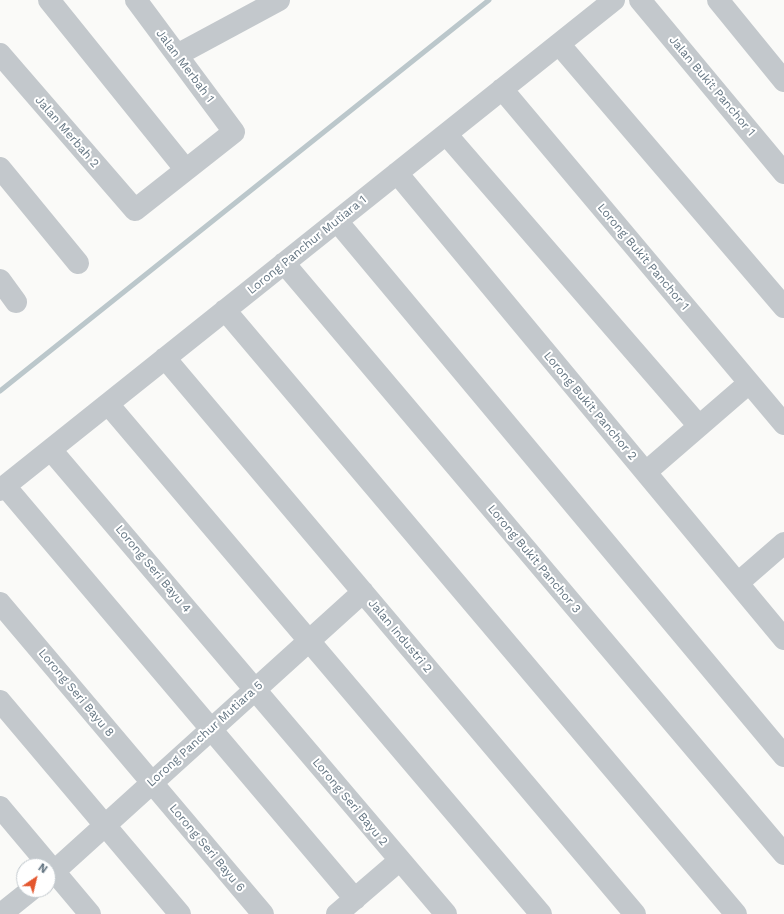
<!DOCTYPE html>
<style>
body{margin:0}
#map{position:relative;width:784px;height:914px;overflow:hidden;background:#fafaf8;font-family:"Work Sans",sans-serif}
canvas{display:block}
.north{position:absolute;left:16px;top:858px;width:40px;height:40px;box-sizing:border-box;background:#fff;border:1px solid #c1c8cd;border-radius:50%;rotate:35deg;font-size:11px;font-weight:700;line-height:16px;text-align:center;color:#657683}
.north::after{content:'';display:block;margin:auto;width:14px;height:18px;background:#e4572e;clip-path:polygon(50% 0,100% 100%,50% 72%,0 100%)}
</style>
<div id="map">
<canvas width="784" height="914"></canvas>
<div class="north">N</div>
</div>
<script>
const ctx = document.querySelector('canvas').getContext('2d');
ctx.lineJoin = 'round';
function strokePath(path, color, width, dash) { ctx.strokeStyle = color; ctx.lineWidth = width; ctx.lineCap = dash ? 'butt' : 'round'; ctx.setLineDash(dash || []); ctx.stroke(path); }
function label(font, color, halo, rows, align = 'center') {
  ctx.font = font + ' "Work Sans",sans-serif'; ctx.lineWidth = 4; ctx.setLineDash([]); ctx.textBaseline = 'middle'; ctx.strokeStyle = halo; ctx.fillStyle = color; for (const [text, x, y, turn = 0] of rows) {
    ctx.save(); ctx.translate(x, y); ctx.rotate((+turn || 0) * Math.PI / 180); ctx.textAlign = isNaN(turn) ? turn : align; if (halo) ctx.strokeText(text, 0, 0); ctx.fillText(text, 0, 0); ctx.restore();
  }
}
strokePath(new Path2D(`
 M0 391 489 0`), '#bbc7cb', 5);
strokePath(new Path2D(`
 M49 0 186 170
 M640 0 784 173
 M718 0 784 81
 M559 44 784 307
 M0 54 135 210 234 132 136 0
 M177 55 279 0
 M502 89 784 424
 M446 134 699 426
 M0 168 78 263
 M397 173 784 639
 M337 221 784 756
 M284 263 784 854
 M0 280 16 302
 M225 310 736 914
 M165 358 635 914
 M108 404 541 914
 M51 450 446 914
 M646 472 749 383
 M5 486 355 899
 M0 490 614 0
 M738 583 784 543
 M0 603 263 914
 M0 701 180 914
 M0 807 90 914
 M48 877 363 592
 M1 914 31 890
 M337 914 400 860`), '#c3c8cc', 22);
label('12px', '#657683', '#fff', [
 ["Jalan Merbah 1",185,66,53],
 ["Jalan Bukit Panchor 1",712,86,50],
 ["Jalan Merbah 2",67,132,49],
 ["Lorong Panchur Mutiara 1",307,245,-39],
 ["Lorong Bukit Panchor 1",643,257,50],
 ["Lorong Bukit Panchor 2",590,406,50],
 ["Lorong Bukit Panchor 3",534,559,50],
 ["Lorong Seri Bayu 4",153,569,50],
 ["Jalan Industri 2",400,636,50],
 ["Lorong Seri Bayu 8",76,693,50],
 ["Lorong Panchur Mutiara 5",205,734,-42],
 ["Lorong Seri Bayu 2",350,802,50],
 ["Lorong Seri Bayu 6",207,848,50]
]);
</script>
